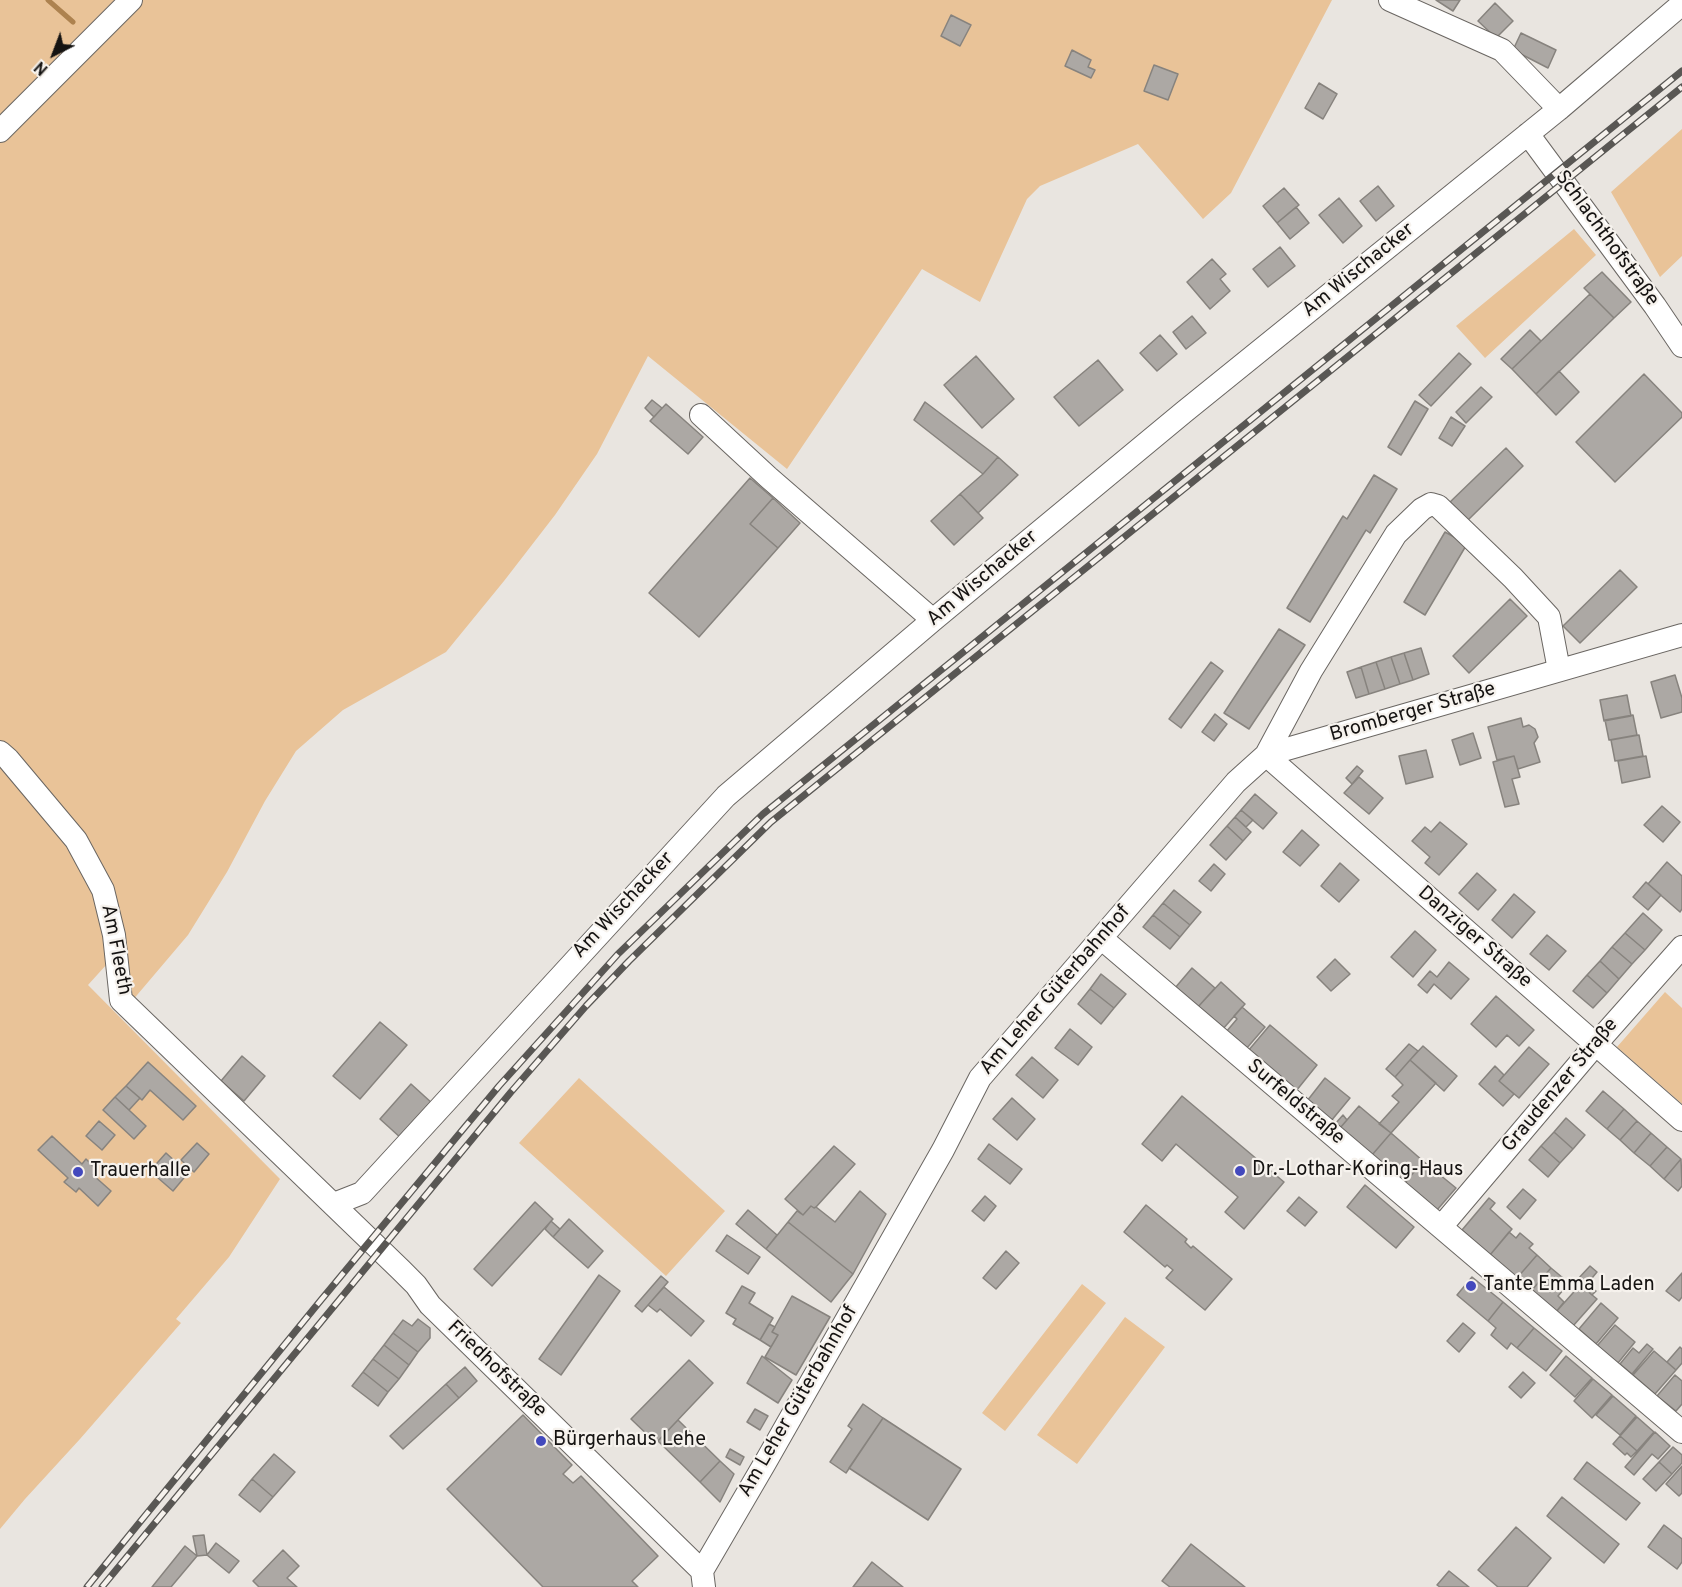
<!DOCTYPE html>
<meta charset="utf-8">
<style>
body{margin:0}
#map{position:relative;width:1682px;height:1587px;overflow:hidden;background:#e9e5e0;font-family:Overpass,sans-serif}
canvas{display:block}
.north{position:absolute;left:24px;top:24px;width:60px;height:60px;-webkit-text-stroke:4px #f6f2ed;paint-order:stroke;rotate:222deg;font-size:16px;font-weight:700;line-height:24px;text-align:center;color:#151312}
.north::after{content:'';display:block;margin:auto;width:21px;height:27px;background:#151312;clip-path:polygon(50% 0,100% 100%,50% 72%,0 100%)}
</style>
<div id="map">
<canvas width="1682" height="1587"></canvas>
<div class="north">N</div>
</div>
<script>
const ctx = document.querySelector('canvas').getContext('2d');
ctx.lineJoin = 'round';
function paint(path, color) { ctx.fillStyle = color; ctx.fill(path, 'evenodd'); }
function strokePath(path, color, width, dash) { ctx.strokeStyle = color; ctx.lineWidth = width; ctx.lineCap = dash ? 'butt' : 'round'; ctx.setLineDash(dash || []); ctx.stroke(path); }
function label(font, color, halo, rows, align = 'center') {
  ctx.font = font + ' Overpass,sans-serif'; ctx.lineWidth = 4.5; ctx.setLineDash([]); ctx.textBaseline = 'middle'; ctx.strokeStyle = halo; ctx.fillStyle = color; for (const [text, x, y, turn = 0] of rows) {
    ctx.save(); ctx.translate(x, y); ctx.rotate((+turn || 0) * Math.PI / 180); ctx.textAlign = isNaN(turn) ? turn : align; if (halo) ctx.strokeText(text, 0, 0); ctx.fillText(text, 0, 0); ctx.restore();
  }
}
paint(new Path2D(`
 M0 0H1332L1231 193 1203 219 1138 144 1040 186 1027 199 980 302 922 269 787 469 648 356 597 454 555 515 504 581 446 652 343 710 296 751 265 801 227 872 188 935 132 1001 109 887 0 742Z
 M1682 129V256L1660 277 1611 192Z
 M1574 229 1596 255 1485 358 1456 326Z
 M0 760C31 797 74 838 92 882 102 909 105 937 107 964L88 985 280 1179 229 1257 176 1319 181 1323 80 1439 25 1499 0 1529Z
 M1665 992 1682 1008V1104L1617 1047Z
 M579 1078 725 1211 666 1276 519 1143Z
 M1082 1284 1106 1303 1005 1431 982 1413Z
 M1125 1317 1165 1347 1077 1464 1037 1435Z`), '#e9c398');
strokePath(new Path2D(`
 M48 0 73 22`), '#ad824f', 5);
const building = new Path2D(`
 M1436 0H1460L1453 11Z
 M1495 3 1513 21 1496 38 1478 21Z
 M951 15 971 25 960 46 941 36Z
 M1521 33 1556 50 1548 68 1513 50Z
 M1072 50 1091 60 1088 67 1095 70 1091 78 1065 66Z
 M1154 65 1178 74 1168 100 1144 91Z
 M1319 83 1337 94 1323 119 1305 108Z
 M1378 186 1394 206 1376 221 1360 201Z
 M1284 188 1299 205 1277 223 1263 206Z
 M1339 198 1362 226 1343 243 1319 215Z
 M1296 207 1309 223 1290 239 1277 223Z
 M1280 247 1295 266 1268 287 1253 269Z
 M1212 259 1226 274 1220 279 1230 291 1210 309 1187 282Z
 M1602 272 1631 302 1614 318 1584 288Z
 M1590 294 1614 318 1536 394 1512 369Z
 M1192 316 1206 333 1186 349 1173 332Z
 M1530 330 1541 341 1512 369 1501 359Z
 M1160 335 1177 354 1157 371 1140 353Z
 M1459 353 1471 364 1431 406 1419 395Z
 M976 356 1014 399 982 428 944 385Z
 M1098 360 1123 390 1079 426 1054 397Z
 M1559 371 1579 392 1556 415 1536 394Z
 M1644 374 1682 413V417L1615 482 1576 442Z
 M1481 387 1492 397 1466 423 1456 412Z
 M652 400 662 408 654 417 645 408Z
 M1415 401 1428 409 1401 455 1388 447Z
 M925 402 998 457 983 474 914 420Z
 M666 404 703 437 688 454 650 421Z
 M1451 417 1465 426 1452 446 1439 438Z
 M1506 448 1523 466 1467 521 1449 503Z
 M998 457 1018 475 978 513 960 494 983 474Z
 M1374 475 1397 489 1370 533 1366 530 1310 622 1287 608 1343 516 1347 519Z
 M750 478 773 498 750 524 778 548 699 637 649 593Z
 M960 494 983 518 954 545 931 521Z
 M773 498 800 523 778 548 750 524Z
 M1445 532 1467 544 1425 615 1404 602Z
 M1620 570 1637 587 1580 643 1563 626Z
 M1510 599 1527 616 1469 673 1453 656Z
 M1279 629 1305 645 1249 729 1224 713Z
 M1421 648 1429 674 1413 680 1404 653Z
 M1404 653 1413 680 1400 684 1391 657Z
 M1391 657 1400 684 1385 689 1376 662Z
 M1211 662 1223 671 1181 728 1169 719Z
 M1376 662 1385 689 1369 694 1361 667Z
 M1361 667 1369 694 1356 698 1347 672Z
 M1675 675 1682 698V712L1661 718 1651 682Z
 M1627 695 1631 716 1604 721 1600 700Z
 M1215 714 1227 724 1214 741 1202 732Z
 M1633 715 1637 735 1609 740 1605 720Z
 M1521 718 1523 727 1529 725 1535 729 1538 737 1534 743 1540 762 1518 769 1514 756 1497 760 1488 727Z
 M1473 733 1481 758 1460 765 1452 740Z
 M1639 735 1643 756 1615 761 1611 740Z
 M1426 750 1433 777 1406 784 1399 756Z
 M1514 756 1520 777 1512 779 1519 804 1505 807 1493 762Z
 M1646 756 1650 777 1622 783 1618 761Z
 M1357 766 1363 771 1352 784 1346 778Z
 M1359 777 1383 798 1369 814 1344 793Z
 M1255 794 1277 813 1263 829 1241 810Z
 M1662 806 1680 822 1663 842 1644 825Z
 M1241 810 1253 820 1246 827 1235 817Z
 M1235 817 1251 832 1243 841 1227 826Z
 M1440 822 1467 844 1439 875 1425 863 1430 857 1412 841 1425 827 1431 832Z
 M1227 826 1243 841 1226 860 1210 845Z
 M1302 830 1319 845 1300 866 1283 852Z
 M1667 862 1682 876V909L1680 912 1648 884Z
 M1340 863 1359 880 1339 902 1321 886Z
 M1214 864 1225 874 1211 891 1199 881Z
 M1477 873 1496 890 1478 910 1459 893Z
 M1646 882 1661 895 1648 910 1633 897Z
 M1174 890 1201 912 1190 925 1163 903Z
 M1514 894 1535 912 1512 938 1492 920Z
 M1163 903 1190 925 1180 937 1153 915Z
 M1643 913 1662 930 1645 950 1625 933Z
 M1153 915 1180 937 1170 949 1143 927Z
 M1415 931 1436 950 1413 977 1391 957Z
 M1625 933 1645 950 1632 964 1612 947Z
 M1547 935 1566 951 1549 970 1530 954Z
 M1612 947 1632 964 1619 979 1600 961Z
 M1335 959 1350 974 1331 991 1317 977Z
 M1600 961 1619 979 1607 993 1587 975Z
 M1449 962 1469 979 1451 999 1434 984 1427 993 1418 985 1430 971 1437 977Z
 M1192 968 1215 988 1197 1008 1175 988Z
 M1101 974 1126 994 1114 1008 1090 989Z
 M1587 975 1607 993 1593 1008 1573 991Z
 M1221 982 1245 1004 1222 1030 1197 1008Z
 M1090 989 1114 1008 1101 1024 1078 1004Z
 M1496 996 1534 1030 1519 1046 1507 1035 1496 1047 1471 1024Z
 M1242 1007 1265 1027 1246 1049 1226 1032 1237 1019 1234 1016Z
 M380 1022 407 1045 360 1099 333 1076Z
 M1270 1025 1317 1065 1296 1091 1248 1051Z
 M1070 1029 1092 1047 1078 1065 1055 1048Z
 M1409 1044 1418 1051 1395 1077 1386 1069Z
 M1423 1046 1457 1076 1444 1091 1410 1060Z
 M1529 1047 1549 1064 1519 1098 1499 1081Z
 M242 1056 265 1076 244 1101 221 1081Z
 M1032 1057 1058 1080 1043 1098 1016 1075Z
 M1410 1060 1436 1083 1391 1133 1379 1124 1399 1102 1392 1096 1403 1085 1395 1077Z
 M148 1062 196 1106 183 1120 150 1090 142 1100 126 1086Z
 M1495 1066 1504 1075 1499 1081 1514 1094 1503 1106 1479 1084Z
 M1325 1078 1350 1098 1331 1121 1307 1101Z
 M411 1084 433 1104 402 1139 380 1119Z
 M126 1086 140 1098 129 1110 115 1097Z
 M1603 1091 1624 1109 1607 1129 1586 1111Z
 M1182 1096 1284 1182 1244 1229 1225 1212 1238 1197 1176 1144 1162 1161 1142 1144Z
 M115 1097 146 1126 134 1139 103 1110Z
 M1012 1098 1035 1119 1017 1140 993 1119Z
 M1359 1106 1391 1133 1372 1155 1340 1128Z
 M1624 1109 1637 1121 1620 1140 1607 1129Z
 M1343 1115 1347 1120 1340 1128 1335 1124Z
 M1566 1118 1585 1135 1573 1149 1554 1132Z
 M99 1121 115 1135 102 1150 86 1136Z
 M1637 1121 1651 1133 1634 1153 1620 1140Z
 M1554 1132 1573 1149 1560 1163 1541 1146Z
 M1391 1133 1423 1161 1405 1183 1372 1155Z
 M1651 1133 1667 1147 1650 1166 1634 1153Z
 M52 1136 82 1164 86 1159 97 1170 93 1175 111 1191 98 1206 79 1188 76 1192 64 1182 68 1178 38 1150Z
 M197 1143 209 1154 194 1172 181 1160Z
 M989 1144 1022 1169 1010 1184 978 1159Z
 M834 1146 855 1164 816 1207 814 1208 811 1206 803 1215 785 1199Z
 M1541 1146 1560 1163 1548 1177 1529 1160Z
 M1667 1147 1681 1159 1664 1179 1650 1166Z
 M166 1153 188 1173 173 1191 150 1171Z
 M1681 1159 1682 1186 1678 1191 1664 1179Z
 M1423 1161 1456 1188 1437 1210 1405 1183Z
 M1365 1185 1414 1227 1396 1248 1347 1207Z
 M1523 1189 1536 1200 1520 1219 1507 1207Z
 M860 1191 886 1214 853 1274 788 1222 797 1211 803 1215 811 1206 814 1208 816 1207 835 1222Z
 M985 1196 996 1206 984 1221 972 1211Z
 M1299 1197 1317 1212 1305 1226 1287 1211Z
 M1489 1198 1495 1203 1490 1209 1512 1229 1490 1255 1462 1230Z
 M535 1202 553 1219 492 1286 474 1269Z
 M1146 1205 1187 1239 1185 1242 1191 1248 1193 1246 1232 1279 1205 1310 1166 1278 1173 1270 1167 1265 1165 1267 1124 1232Z
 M748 1210 777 1235 766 1249 736 1224Z
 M569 1219 603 1251 588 1268 553 1237Z
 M551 1221 560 1229 553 1237 545 1229Z
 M788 1222 853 1274 831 1302 766 1249Z
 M1509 1232 1516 1238 1520 1233 1533 1244 1529 1248 1537 1255 1517 1278 1490 1255Z
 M727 1235 760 1257 748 1274 716 1251Z
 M1006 1251 1019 1263 996 1289 983 1278Z
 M1537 1255 1551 1268 1532 1290 1517 1278Z
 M1590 1266 1597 1272 1587 1284 1596 1291 1592 1295 1576 1281Z
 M1551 1268 1569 1283 1558 1296 1564 1302 1556 1312 1532 1290Z
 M1682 1273V1297L1679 1301 1666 1291Z
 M599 1275 620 1291 561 1375 539 1359Z
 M661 1276 668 1282 642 1312 635 1306Z
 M1472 1277 1503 1302 1488 1321 1457 1295Z
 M1580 1285 1597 1299 1573 1326 1556 1312Z
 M742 1286 755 1293 749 1303 773 1318 760 1340 733 1324 736 1319 726 1313Z
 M664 1287 704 1321 691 1336 660 1309 657 1312 648 1305Z
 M792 1296 830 1317 796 1375 765 1357 778 1335 772 1332Z
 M1503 1302 1534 1328 1517 1348 1511 1343 1507 1349 1491 1335 1496 1328 1488 1321Z
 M1601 1303 1618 1318 1596 1344 1579 1329Z
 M418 1319 430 1328V1338L418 1352 393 1333 403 1320 412 1326Z
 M1463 1323 1475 1333 1459 1352 1447 1341Z
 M769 1324 775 1327 772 1332 778 1335 771 1347 760 1340Z
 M1615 1325 1635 1342 1618 1363 1597 1346Z
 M1534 1328 1562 1351 1546 1371 1517 1348Z
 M393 1333 418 1352 409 1365 384 1345Z
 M1647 1344 1653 1349 1632 1374 1620 1364 1633 1348 1639 1353Z
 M384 1345 409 1365 399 1379 373 1359Z
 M1680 1347 1682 1349V1363L1676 1370 1667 1362Z
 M1654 1351 1676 1370 1655 1394 1633 1375Z
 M762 1356 792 1380 778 1403 747 1383Z
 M1566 1356 1592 1378 1575 1397 1550 1375Z
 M373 1359 399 1379 388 1392 363 1372Z
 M689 1360 713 1383 656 1443 631 1419Z
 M465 1367 477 1381 459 1398 446 1384Z
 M363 1372 388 1392 378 1406 352 1386Z
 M1523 1372 1535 1383 1521 1398 1509 1387Z
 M1675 1375 1682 1381V1404L1676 1411 1657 1396Z
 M1593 1379 1612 1395 1592 1418 1574 1401Z
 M446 1384 459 1398 403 1449 390 1436Z
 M1613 1396 1636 1416 1620 1435 1596 1415Z
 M863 1404 883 1418 846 1473 830 1462 852 1429 848 1426Z
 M755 1409 768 1416 760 1430 747 1422Z
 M523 1415 572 1465 563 1474 573 1483 581 1476 658 1556 632 1581 638 1587H543L447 1489Z
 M1637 1417 1654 1432 1637 1451 1620 1436Z
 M883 1418 961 1469 928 1520 849 1468Z
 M678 1420 720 1461 700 1482 658 1441Z
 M1655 1432 1670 1446 1658 1459 1652 1454 1634 1475 1625 1467Z
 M1620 1436 1637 1451 1631 1457 1627 1453 1625 1455 1613 1444Z
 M1673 1447 1682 1455V1463L1672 1474 1659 1462Z
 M730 1449 744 1457 740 1465 726 1457Z
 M274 1454 295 1472 273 1497 252 1479Z
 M720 1461 734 1474 720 1502 700 1482Z
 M1587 1462 1640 1503 1626 1520 1574 1479Z
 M1659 1462 1672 1474 1656 1491 1643 1479Z
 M1682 1466V1493L1679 1496 1666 1484Z
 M252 1479 273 1497 260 1512 239 1495Z
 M1562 1497 1619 1544 1604 1563 1547 1516Z
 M1664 1525 1682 1539V1562L1677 1569 1648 1547Z
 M1516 1527 1551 1558 1527 1587H1498L1478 1570Z
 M204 1535 207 1555 197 1556 193 1536Z
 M216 1543 239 1561 229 1573 207 1555Z
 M1191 1544 1245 1587H1170L1162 1581Z
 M185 1546 197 1556 171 1587H152Z
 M283 1550 299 1566 287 1578 297 1587H259L253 1581Z
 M872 1562 903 1587H853Z
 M1449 1571 1469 1587H1440L1437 1585Z`);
paint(building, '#aca8a4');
strokePath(building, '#87837e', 1.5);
const minor = new Path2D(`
 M1390 0 1502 50 1559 109
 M0 131 131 0
 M1528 134 1655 306 1682 346
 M701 415 768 477 933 620
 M0 752 8 759 76 840 103 890 114 935 121 1000 401 1270 416 1285 430 1305 702 1571 704 1587
 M1266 755 1682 1120
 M1266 755 1682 635
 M1101 938 1682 1432
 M334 1204 362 1193 726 796 933 620 1184 412 1559 109 1682 4
 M1441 1227 1596 1044 1682 947
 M702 1571 765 1463 943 1150 980 1078 1236 782 1266 755 1311 671 1396 534 1422 509 1431 504 1438 506 1513 578 1549 617 1559 670`);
strokePath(minor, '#6a6662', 24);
strokePath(minor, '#fff', 22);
const rail = new Path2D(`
 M87 1587 321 1300 499 1086 618 954 763 814 1682 71
 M102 1587 511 1092 586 1006 629 961 771 822 1682 87`);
strokePath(rail, '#595754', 7);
strokePath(rail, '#f6f2ed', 4.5, [14]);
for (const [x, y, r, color] of [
 [1240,1171,6,"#4349bd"],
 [78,1172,6,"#4349bd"],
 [1471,1286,6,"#4349bd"],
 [541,1441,6,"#4349bd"]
]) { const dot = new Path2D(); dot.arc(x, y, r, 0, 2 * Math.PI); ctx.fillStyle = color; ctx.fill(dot); strokePath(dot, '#f6f2ed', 2); }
label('20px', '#151312', '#f6f2ed', [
 ["Schlachthofstraße",1606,239,54],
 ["Am Wischacker",1359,271,-39],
 ["Am Wischacker",983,579,-40],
 ["Bromberger Straße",1413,713,-16],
 ["Am Wischacker",624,906,-47],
 ["Danziger Straße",1474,938,41],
 ["Am Fleeth",115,950,79],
 ["Am Leher Güterbahnhof",1056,991,-49],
 ["Graudenzer Straße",1561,1086,-50],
 ["Surfeldstraße",1295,1103,40],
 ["Friedhofstraße",496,1370,44],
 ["Am Leher Güterbahnhof",799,1402,-60]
]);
label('20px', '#151312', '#f6f2ed', [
 ["Dr.-Lothar-Koring-Haus",1252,1171],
 ["Trauerhalle",90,1172],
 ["Tante Emma Laden",1483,1286],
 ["Bürgerhaus Lehe",553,1441]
], 'left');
</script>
